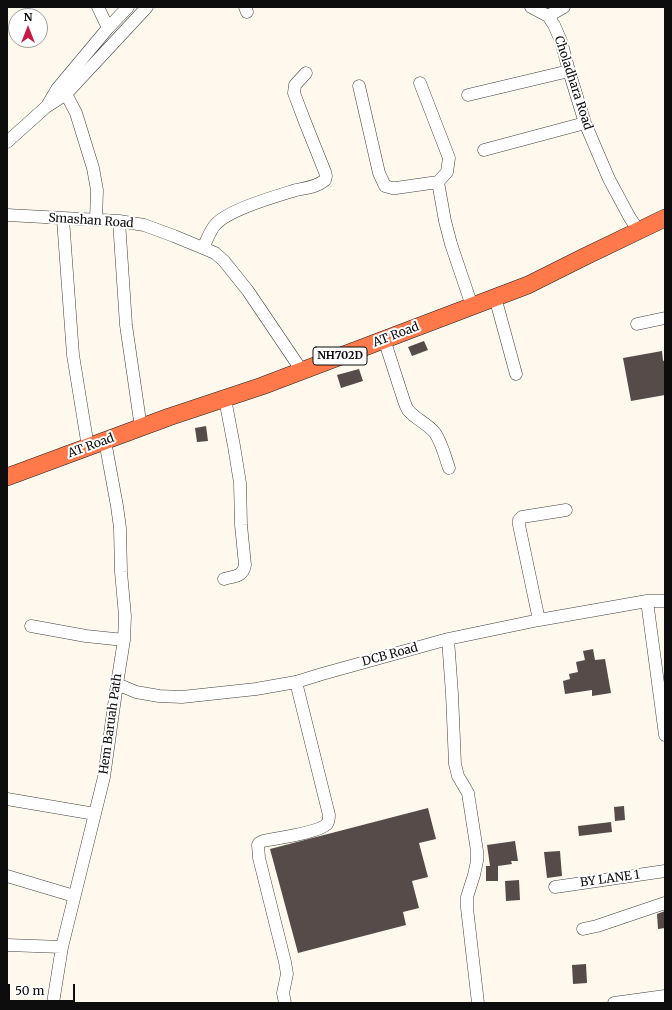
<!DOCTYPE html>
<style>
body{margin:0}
#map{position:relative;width:672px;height:1010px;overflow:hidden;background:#fff8ec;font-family:Merriweather,serif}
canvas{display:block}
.frame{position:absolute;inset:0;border:8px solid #0d0d0d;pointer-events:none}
.north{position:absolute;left:8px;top:8px;width:40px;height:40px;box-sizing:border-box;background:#fff;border:1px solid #9e9e9e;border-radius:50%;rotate:0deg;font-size:11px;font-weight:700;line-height:16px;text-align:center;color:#0d0d0d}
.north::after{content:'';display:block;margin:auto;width:14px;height:18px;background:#c91843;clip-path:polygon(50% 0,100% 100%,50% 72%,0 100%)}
.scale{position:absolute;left:8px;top:984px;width:67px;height:18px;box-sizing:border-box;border:2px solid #0d0d0d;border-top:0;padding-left:5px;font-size:12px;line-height:14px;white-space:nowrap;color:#0d0d0d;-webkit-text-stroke:3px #fff;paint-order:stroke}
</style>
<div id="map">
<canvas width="672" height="1010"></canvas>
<div class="frame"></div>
<div class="north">N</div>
<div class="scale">50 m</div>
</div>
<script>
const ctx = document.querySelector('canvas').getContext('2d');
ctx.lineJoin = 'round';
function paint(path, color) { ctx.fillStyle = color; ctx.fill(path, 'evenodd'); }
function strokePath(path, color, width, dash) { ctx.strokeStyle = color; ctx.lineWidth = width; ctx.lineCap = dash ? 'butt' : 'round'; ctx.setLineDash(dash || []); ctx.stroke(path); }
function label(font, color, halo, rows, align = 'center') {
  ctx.font = font + ' Merriweather,serif'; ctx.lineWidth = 4; ctx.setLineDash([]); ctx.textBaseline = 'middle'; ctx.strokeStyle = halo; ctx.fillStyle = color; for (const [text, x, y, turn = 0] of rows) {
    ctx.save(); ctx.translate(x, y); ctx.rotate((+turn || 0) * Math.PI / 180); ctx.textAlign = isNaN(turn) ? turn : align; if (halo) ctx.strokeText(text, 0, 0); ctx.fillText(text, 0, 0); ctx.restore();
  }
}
paint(new Path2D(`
 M424 341 428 350 412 356 408 347Z
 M662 351 663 361 665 360V395L631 401 623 358Z
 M359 369 363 381 341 388 337 375Z
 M206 426 208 441 197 442 195 428Z
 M593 649 595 660 605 659 611 693 592 696V690L565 694 563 681 570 679 569 674 578 672 576 662 585 660 583 651Z
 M624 806 625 820 615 821 614 807Z
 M428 808 436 839 419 843 428 877 412 881 419 908 403 912 406 925 298 953 270 849Z
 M611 822 612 832 579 836 578 826Z
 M515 841 518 861H511L512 864 498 866V881H486V866H490L487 845Z
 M560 851 562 876 547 878 544 852Z
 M519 880 520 900 506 901 505 881Z
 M665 911V928L658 929 657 914Z
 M586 964 587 983 573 984 572 965Z`), '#564b48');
const minor = new Path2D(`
 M98 7 108 28
 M245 7 247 12
 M531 7 548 16 554 25 561 41 569 71 585 123 609 179 630 218 639 231
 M548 16 564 7
 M420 83 449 158 447 172 438 182 445 221 451 244 472 306
 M359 86 365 112 379 173 385 186 392 188H396L438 182
 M66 94 76 113 93 168 97 190 96 220
 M468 95 569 71
 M47 106 57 89 108 28 128 7
 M7 142 46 107 66 94 147 7
 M484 150 585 123
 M7 215 119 221 144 225 174 236 215 253 224 261 248 291 302 371
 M63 219 73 355 88 447
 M119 221 126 325 141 428
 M203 248C207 240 210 230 216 224 230 209 277 196 296 190 306 188 317 187 325 180L326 176 325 172 305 122 294 93 295 85 306 73
 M495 297 516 374
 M637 324 665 318
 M384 339 404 401C405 404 406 407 408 410 415 419 427 423 435 433 442 443 445 457 449 468
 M224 579C234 576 243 577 245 565L241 525 240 483 234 446 225 399
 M647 601 665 735
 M539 620 519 525V520L522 517 566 510
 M31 626 86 636 124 640
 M448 639 452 694 455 764 458 776 468 793 477 851V861L474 875 467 897V908L478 1003
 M117 684 136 692 159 696 182 697 256 689 296 682 322 674 448 639 539 620 647 601H665
 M7 799 95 814
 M7 876 74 896
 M555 887 665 871
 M583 929 597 926 665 903
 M7 945 62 947
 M53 1003 62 947 104 777 117 684 124 640 125 616 121 572 120 528 117 506 105 441
 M285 1003 283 993 287 974 285 962 259 858 258 845 259 843 263 841C277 838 318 833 327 824 329 821 329 818 329 815L296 682
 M614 1003 665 996`);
const highway = new Path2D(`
 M7 477 169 417 262 386 528 285 584 257 665 218`);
strokePath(minor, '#404040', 13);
strokePath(highway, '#1e1e1e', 18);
strokePath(minor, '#fff', 12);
strokePath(highway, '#ff794a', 17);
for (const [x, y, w] of [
 [340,356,54]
]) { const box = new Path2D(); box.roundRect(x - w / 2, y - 9, w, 18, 3); ctx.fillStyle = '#fff'; ctx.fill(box); strokePath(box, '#0d0d0d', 1); }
label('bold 11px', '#0d0d0d', null, [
 ["NH702D",340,356]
]);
label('12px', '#0d0d0d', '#fff', [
 ["Choladhara Road",573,83,72],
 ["Smashan Road",91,221,4],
 ["AT Road",396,335,-21],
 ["AT Road",91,446,-20],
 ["DCB Road",390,655,-15],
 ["Hem Baruah Path",111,724,-82],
 ["BY LANE 1",610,879,-8]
]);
</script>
